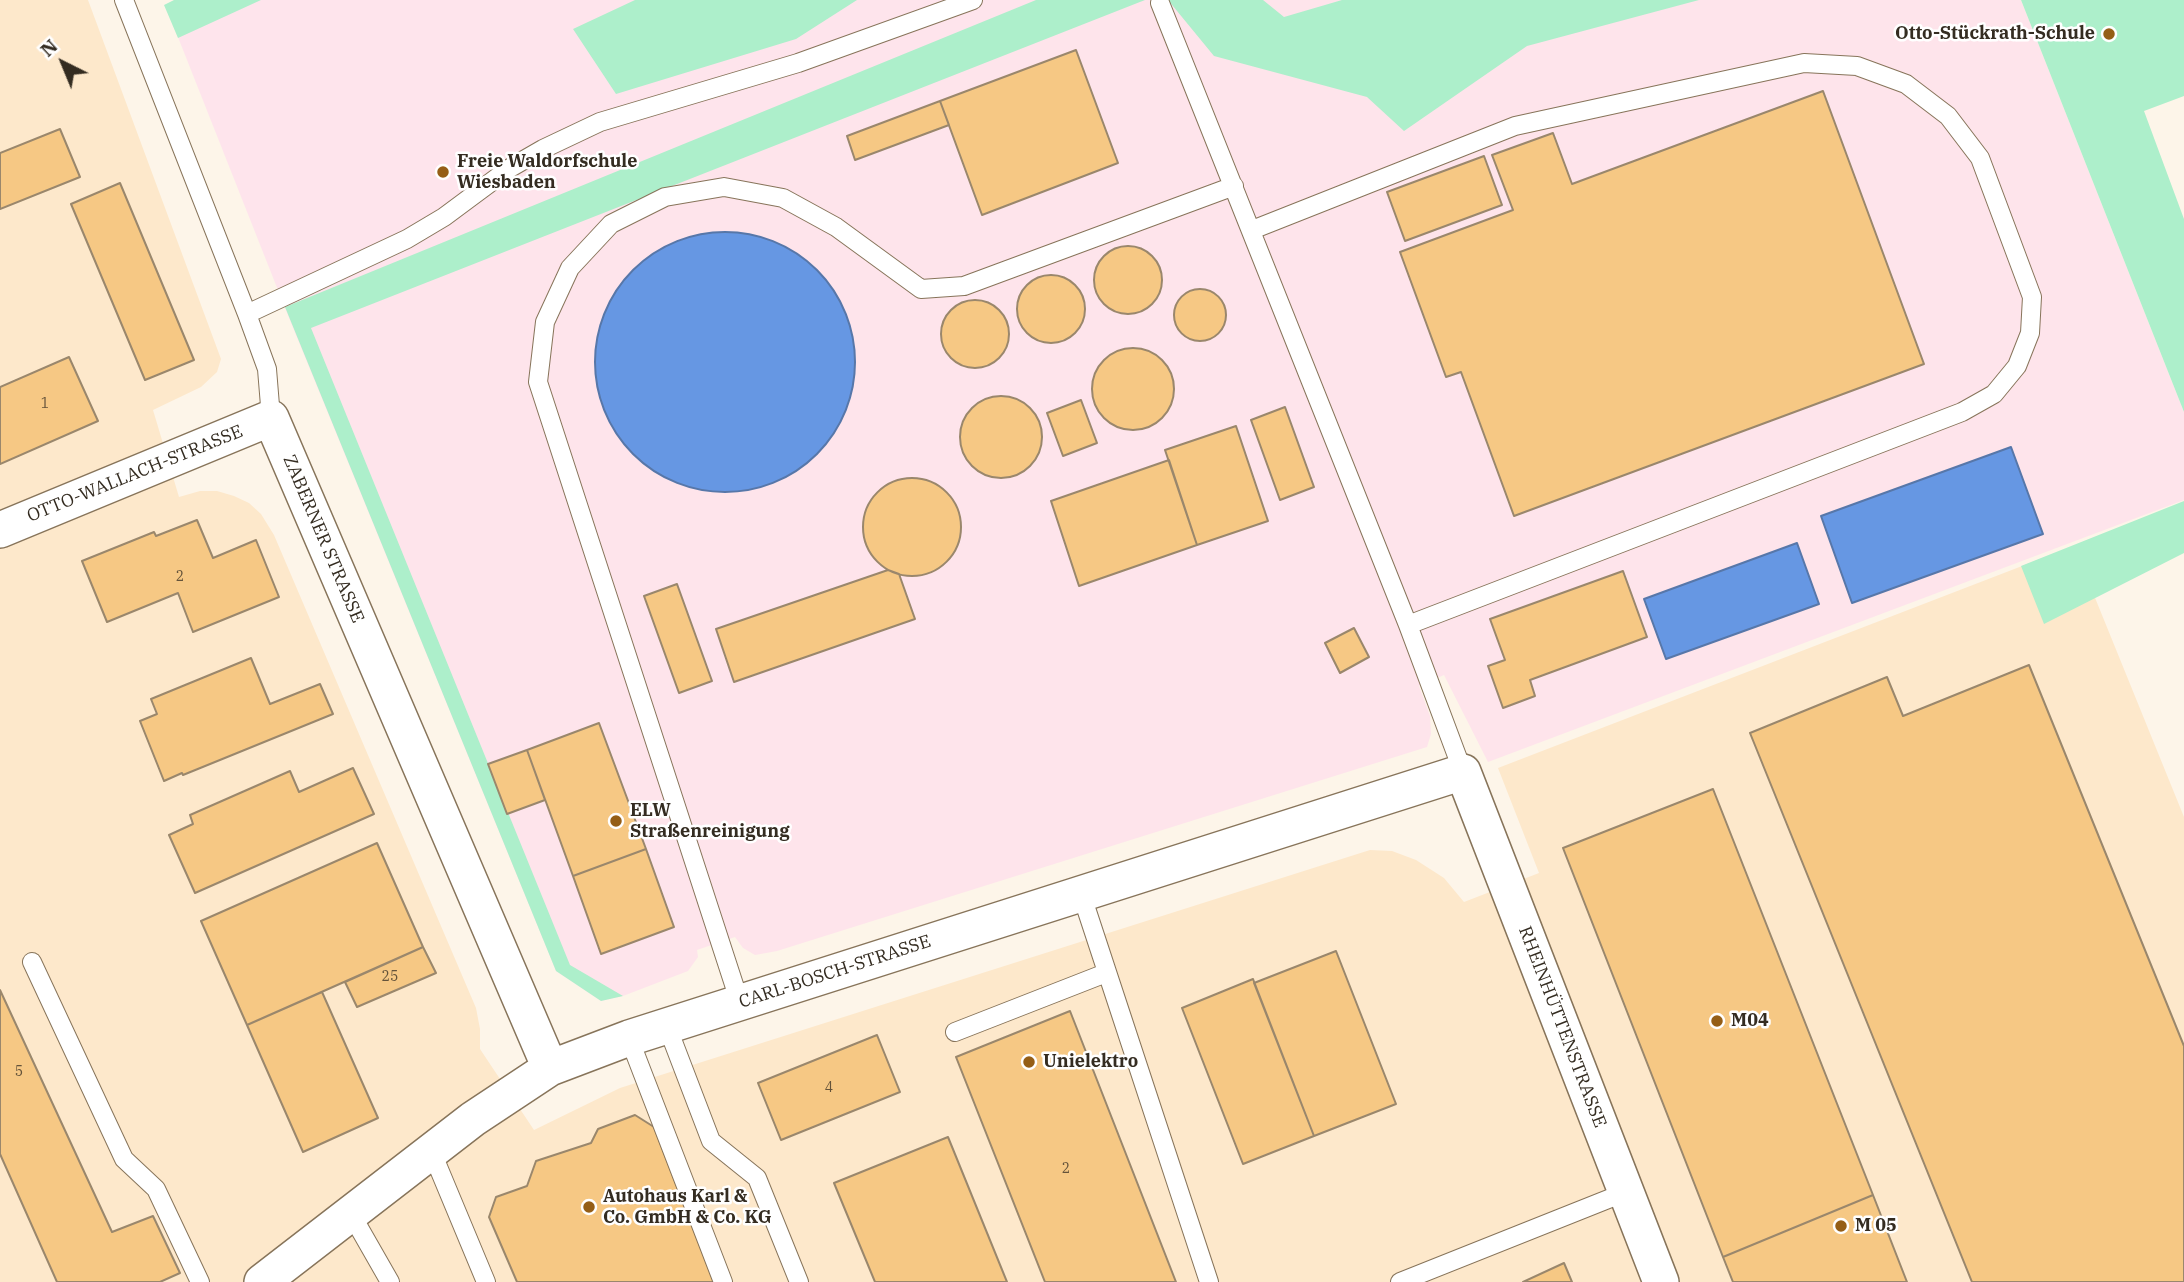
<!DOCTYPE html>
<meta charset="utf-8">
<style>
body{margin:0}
#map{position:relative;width:2184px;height:1282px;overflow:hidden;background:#fdf5e9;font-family:"IBM Plex Serif",serif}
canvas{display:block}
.north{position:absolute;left:28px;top:28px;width:70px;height:70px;-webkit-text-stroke:5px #fff;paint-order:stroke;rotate:317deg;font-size:19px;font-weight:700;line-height:28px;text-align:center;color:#342c21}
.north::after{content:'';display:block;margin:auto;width:24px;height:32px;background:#342c21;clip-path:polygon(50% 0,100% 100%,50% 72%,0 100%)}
</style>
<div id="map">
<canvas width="2184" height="1282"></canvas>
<div class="north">N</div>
</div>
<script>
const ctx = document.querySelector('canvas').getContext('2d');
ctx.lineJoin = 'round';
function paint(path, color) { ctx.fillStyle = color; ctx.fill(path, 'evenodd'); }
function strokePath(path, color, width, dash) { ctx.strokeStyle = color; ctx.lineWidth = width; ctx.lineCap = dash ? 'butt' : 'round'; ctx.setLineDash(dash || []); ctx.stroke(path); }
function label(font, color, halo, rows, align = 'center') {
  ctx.font = font + ' "IBM Plex Serif",serif'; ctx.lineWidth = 5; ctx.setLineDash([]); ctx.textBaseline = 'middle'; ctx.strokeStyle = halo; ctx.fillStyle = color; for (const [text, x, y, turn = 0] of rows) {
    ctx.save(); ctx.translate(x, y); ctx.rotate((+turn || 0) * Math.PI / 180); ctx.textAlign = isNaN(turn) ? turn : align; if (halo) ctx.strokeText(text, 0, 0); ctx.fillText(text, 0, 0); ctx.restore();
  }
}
paint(new Path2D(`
 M0 0H88L221 359 217 372 201 387 153 410 179 497 200 491H217L234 496 249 503 261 514 274 535 476 1008 480 1029V1049L534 1130 620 1088 1370 850 1392 851 1416 860 1444 878 1464 902 1539 873 1498 768 2074 546 2184 817V1282H0Z`), '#fde8cb');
paint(new Path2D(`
 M1089 0H2021L2184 412V500L1488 762 1444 675 1419 686 1430 716 1431 734 1427 747 777 951 755 955 743 948 735 937 697 950 698 957 688 971 623 996 601 1001 556 971 289 318Z`), '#fee4eb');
paint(new Path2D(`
 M223 0H1088L289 318 172 22Z`), '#fee4ec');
paint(new Path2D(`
 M174 0H261L178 38 164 5Z
 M635 0H857L796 39 616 94 573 29Z
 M1036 0H1145L311 328 570 965 623 996 601 1001 556 971 285 307Z
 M1168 0H1263L1284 17 1342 0H1699L1527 46 1404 131 1367 97 1214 56Z
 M2021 0H2184V96L2144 111 2184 219V412Z
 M2184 501V553L2044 624 2021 566Z`), '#adefcb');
const water = new Path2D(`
 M595 362a130 130 0 1 1 260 0a130 130 0 1 1-260 0Z
 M2011 447 2043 534 1852 603 1821 516Z
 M1797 543 1819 604 1666 659 1644 599Z`);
paint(water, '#6697e3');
strokePath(water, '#5777a9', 2);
const building = new Path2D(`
 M1076 50 1118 163 982 215 940 101Z
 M1823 91 1924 364 1514 516 1461 372 1446 377 1400 252 1513 210 1492 155 1553 133 1572 184Z
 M940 101 949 125 855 160 847 136Z
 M60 129 80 177 0 209V153Z
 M1484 156 1502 205 1405 241 1387 192Z
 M120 183 194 360 145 380 71 204Z
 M1094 280a34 34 0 1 1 68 0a34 34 0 1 1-68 0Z
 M1017 309a34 34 0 1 1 68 0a34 34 0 1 1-68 0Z
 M1174 315a26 26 0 1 1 52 0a26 26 0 1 1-52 0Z
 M941 334a34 34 0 1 1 68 0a34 34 0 1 1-68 0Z
 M1092 389a41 41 0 1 1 82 0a41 41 0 1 1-82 0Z
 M69 357 98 421 0 464V387Z
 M960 437a41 41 0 1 1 82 0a41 41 0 1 1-82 0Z
 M1081 400 1097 443 1063 456 1047 413Z
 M1285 407 1314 487 1280 500 1251 420Z
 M1236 426 1268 521 1197 545 1165 450Z
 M1169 460 1197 545 1079 586 1051 501Z
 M863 527a49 49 0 1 1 98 0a49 49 0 1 1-98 0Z
 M197 520 213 558 256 540 279 597 193 632 178 593 107 622 82 561 154 532 156 536Z
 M888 570 899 574 915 619 734 682 716 629Z
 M1623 571 1647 637 1530 680 1535 696 1503 708 1488 666 1505 660 1490 619Z
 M677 584 712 681 679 693 644 596Z
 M1354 628 1369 657 1340 673 1325 643Z
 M251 658 270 704 320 684 333 714 183 775 182 773 164 781 140 721 157 714 151 699Z
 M2029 665 2184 1046V1282H1972L1750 733 1887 677 1903 716Z
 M599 723 646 849 573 876 527 750Z
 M527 750 545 800 507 814 488 764Z
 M353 768 374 814 195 893 169 835 193 824 190 815 290 771 299 792Z
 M1713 789 1873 1195 1723 1257 1563 848Z
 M377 843 423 947 247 1025 201 921Z
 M646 849 674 927 601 954 573 876Z
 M423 947 436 973 357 1007 345 982Z
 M1336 951 1396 1104 1314 1136 1254 983Z
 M1253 979 1314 1136 1243 1164 1182 1008Z
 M0 990 112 1232 153 1216 180 1273 160 1282H57L0 1154Z
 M322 992 378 1118 303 1152 247 1025Z
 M1070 1011 1176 1282H1045L956 1057Z
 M877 1035 900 1092 781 1140 758 1083Z
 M635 1115 654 1127 714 1282H517L489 1217 496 1197 527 1186 536 1161 591 1143 598 1129Z
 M948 1137 1007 1282H875L834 1183Z
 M1873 1195 1907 1282H1733L1723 1257Z
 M1564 1263 1572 1282H1523Z`);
paint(building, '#f6c884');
strokePath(building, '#9a876c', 2);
const lane = new Path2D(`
 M124 0 247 314 267 369 271 418
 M1160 3 1408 625 1463 772
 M1252 230 1515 126 1804 63 1857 66 1906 84 1948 116 1980 158 2032 297 2030 333 2017 366 1994 394 1962 412 1408 625
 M247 314 407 239 444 217 510 168 543 149 600 122 798 63 973 0
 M1081 893 1209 1282
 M32 962 124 1159 156 1189 200 1282
 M740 1003 538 382 545 322 570 268 611 224 665 197 724 187 783 198 836 227 921 289 964 286 1234 186
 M667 1026 711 1141 757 1178 799 1282
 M955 1032 1106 973
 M629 1038 723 1282
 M431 1150 486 1282
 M350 1212 390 1282
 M1400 1282 1626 1192`);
const street = new Path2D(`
 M0 530 271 418 550 1068
 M262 1282 473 1119 550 1068 629 1038 1463 772 1661 1282`);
strokePath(lane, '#87745a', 20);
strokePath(street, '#87745a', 38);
strokePath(lane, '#fff', 18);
strokePath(street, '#fff', 35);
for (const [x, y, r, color] of [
 [2109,34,7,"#955e16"],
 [443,172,7,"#955e16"],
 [616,821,7,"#955e16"],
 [1717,1021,7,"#955e16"],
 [1029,1062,7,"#955e16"],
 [589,1207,7,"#955e16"],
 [1841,1226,7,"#955e16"]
]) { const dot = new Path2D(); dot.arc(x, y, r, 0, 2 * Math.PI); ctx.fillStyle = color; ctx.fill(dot); strokePath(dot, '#fff', 2.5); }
label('14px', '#64533a', null, [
 ["1",45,404],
 ["2",180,577],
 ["25",390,977],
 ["5",19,1072],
 ["4",829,1088],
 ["2",1066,1169]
]);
label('bold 18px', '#342c21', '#fff', [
 ["Otto-Stückrath-Schule",2095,34,"right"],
 ["Freie Waldorfschule",457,162],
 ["Wiesbaden",457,183],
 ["ELW",630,811],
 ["Straßenreinigung",630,832],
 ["M04",1731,1021],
 ["Unielektro",1043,1062],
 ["Autohaus Karl &",603,1197],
 ["Co. GmbH & Co. KG",603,1218],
 ["M 05",1855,1226]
], 'left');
label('18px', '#342c21', '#fff', [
 ["OTTO-WALLACH-STRASSE",135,474,-22],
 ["ZABERNER STRASSE",323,539,67],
 ["CARL-BOSCH-STRASSE",835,972,-18],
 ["RHEINHÜTTENSTRASSE",1562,1027,69]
]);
</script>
